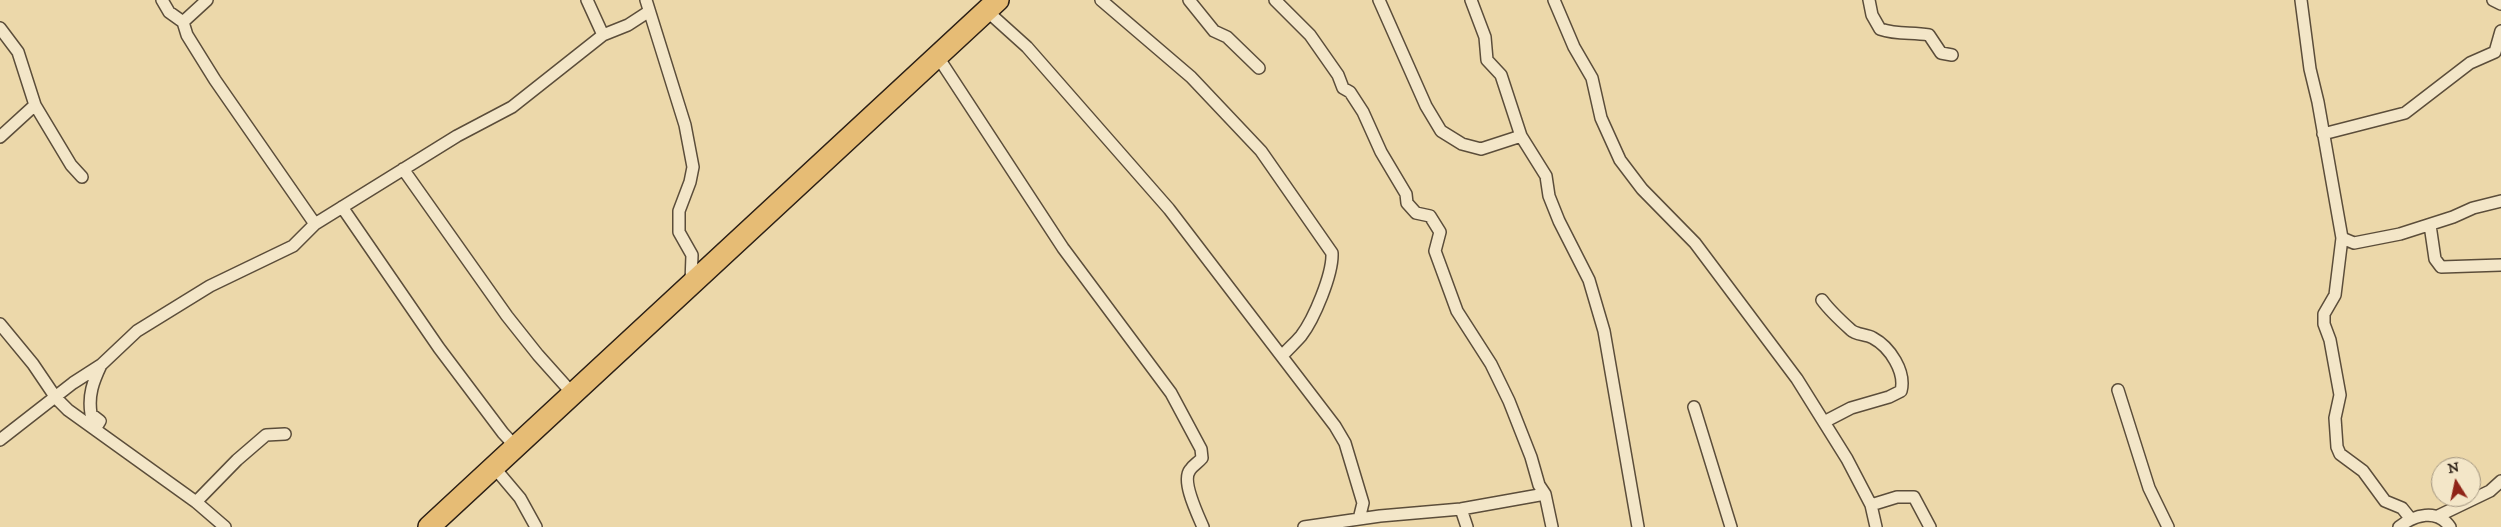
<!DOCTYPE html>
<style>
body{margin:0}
#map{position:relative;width:2501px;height:527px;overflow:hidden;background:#ecd8aa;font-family:"IM FELL DW Pica",serif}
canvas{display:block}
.north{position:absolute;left:2431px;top:457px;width:50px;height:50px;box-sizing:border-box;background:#f3e6c8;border:1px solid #a39680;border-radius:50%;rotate:350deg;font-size:14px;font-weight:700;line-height:20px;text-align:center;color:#2b1f15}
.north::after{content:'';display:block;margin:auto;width:18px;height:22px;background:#8f2418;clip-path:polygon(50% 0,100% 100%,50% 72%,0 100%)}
</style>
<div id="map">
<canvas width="2501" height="527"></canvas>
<div class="north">N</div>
</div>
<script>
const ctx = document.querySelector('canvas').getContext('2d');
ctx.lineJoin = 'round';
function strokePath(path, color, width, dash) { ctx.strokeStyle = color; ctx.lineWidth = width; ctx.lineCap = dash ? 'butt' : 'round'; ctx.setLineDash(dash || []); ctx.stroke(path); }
const street = new Path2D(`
 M162 0 169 12 183 22 187 35 215 80 315 224
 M587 0 603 35
 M646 0 685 125 693 167 690 182 679 211V232L692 255 691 283
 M1101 0 1191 77 1261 151 1332 253C1333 274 1314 319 1301 336 1295 343 1288 349 1282 356
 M1189 0 1214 31 1227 37 1259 68
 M1275 0 1310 35 1338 75 1343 88 1350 92 1363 112 1381 152 1406 194 1407 203 1416 213 1430 216 1440 232 1435 251 1457 311 1491 364 1509 401 1531 457 1539 485 1545 494 1552 527
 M1379 0 1426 106 1441 131 1462 144 1481 149 1521 136
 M1471 0 1485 37 1487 60 1501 75 1521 136 1546 176 1549 196 1559 221 1589 280 1604 331 1638 527
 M1554 0 1574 47 1592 78 1601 118 1620 160 1642 189 1695 243 1797 379 1847 459 1871 505 1897 497H1914L1930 527
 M1869 0 1872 15 1880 29C1898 35 1911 32 1929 35L1941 53 1952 55
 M2301 0 2310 69 2318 102 2342 238 2335 295 2324 314V324L2330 340 2340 395 2335 418 2337 447 2340 454 2363 471 2385 501 2402 508 2410 518
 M2493 0 2501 4
 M987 11 1027 47 1169 209 1335 426 1345 443 1363 503 1359 519
 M183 22 207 0
 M0 28 18 52 35 105 71 165 82 177
 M938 57 1063 248 1171 393 1201 449 1202 458C1198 463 1193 465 1190 470 1181 481 1198 515 1203 527
 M2323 134 2405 113 2470 63 2495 52 2501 31
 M0 137 35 105
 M403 169 507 316 538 355 572 393
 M342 207 439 348 503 433 515 446
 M2430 225 2435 259 2441 267 2501 265
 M2342 238 2354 243 2400 234 2453 217 2473 208 2501 201
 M1822 300C1830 311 1841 321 1851 330 1856 335 1866 334 1873 338 1890 347 1906 372 1901 391L1889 397 1851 408 1824 422
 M0 324 33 364 56 398 68 410 196 502 225 527
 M2118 390 2149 488 2168 527
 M1694 407 1731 527
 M95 429 100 421 91 414C88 395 93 382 101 365
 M0 440 73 383 101 365 137 331 210 286 293 246 315 224 457 136 512 107 603 35 628 25 648 12
 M493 466 520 498 536 527
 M196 502 237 460 266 435 285 434
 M1871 505 1876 527
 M1461 509 1467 527
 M2438 516 2490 491 2501 481
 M1304 527 1380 516 1461 509 1545 494
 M2399 527C2414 515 2437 508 2450 527`);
const highway = new Path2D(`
 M429 527 998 0`);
strokePath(street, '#5b4d3a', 14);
strokePath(highway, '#2b1f15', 24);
strokePath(street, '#f3e6c8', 11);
strokePath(highway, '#e6bc75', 21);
</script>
